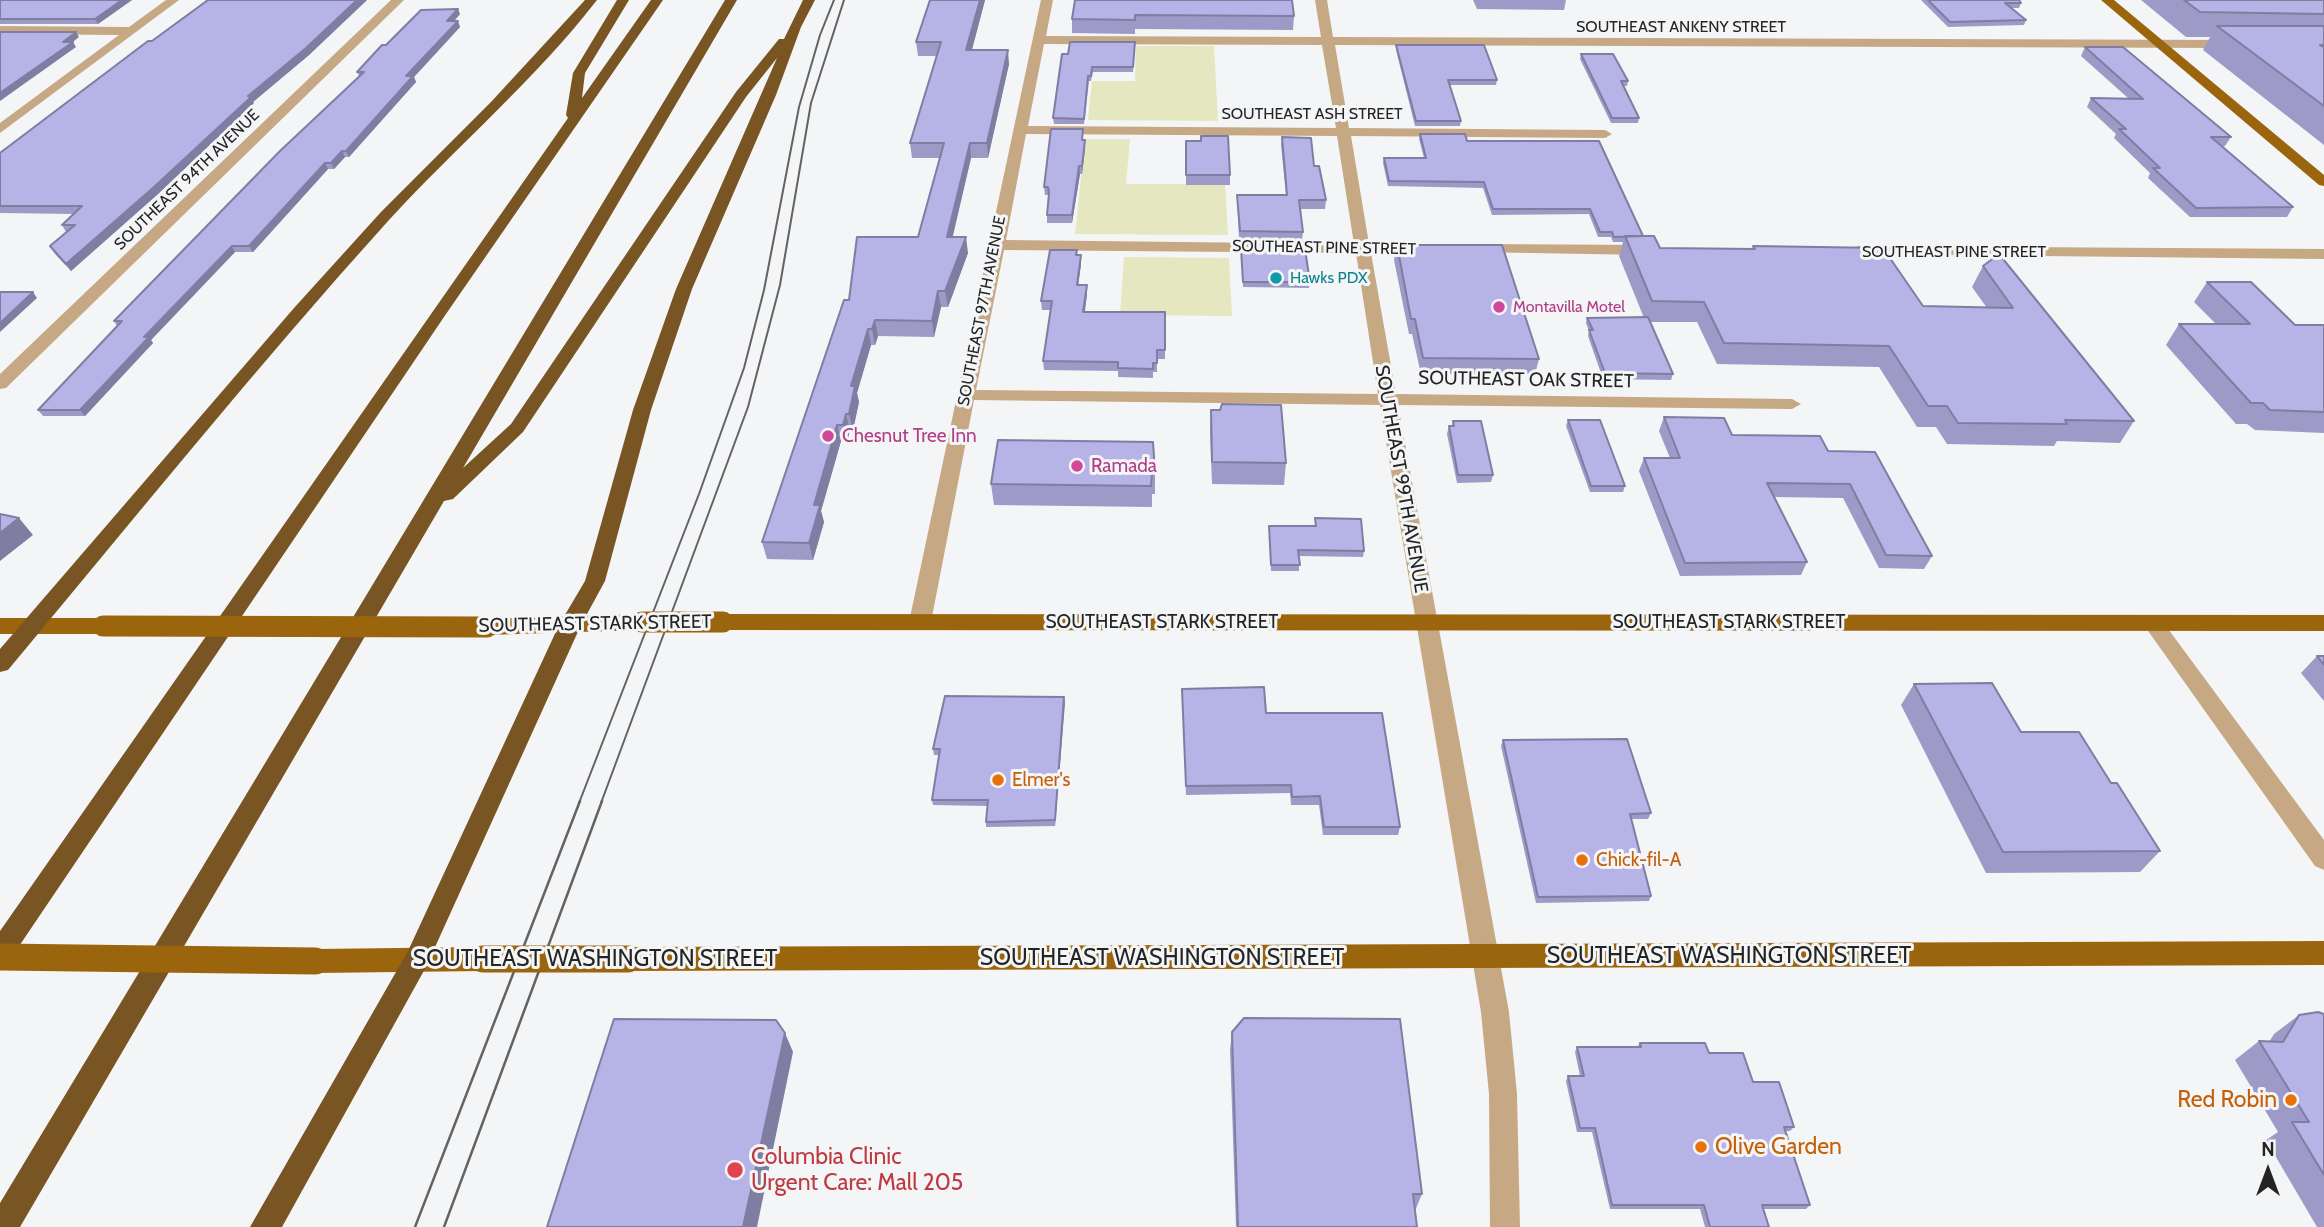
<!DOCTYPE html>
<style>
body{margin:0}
#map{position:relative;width:2324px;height:1227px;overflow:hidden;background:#f4f5f6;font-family:Cabin,sans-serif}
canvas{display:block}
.north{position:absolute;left:2233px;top:1136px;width:70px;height:70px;-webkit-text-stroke:5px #f4f5f6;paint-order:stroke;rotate:0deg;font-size:19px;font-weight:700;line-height:28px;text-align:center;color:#242425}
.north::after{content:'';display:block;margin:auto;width:24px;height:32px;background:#242425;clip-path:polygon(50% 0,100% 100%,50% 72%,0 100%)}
</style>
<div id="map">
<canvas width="2324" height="1227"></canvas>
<div class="north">N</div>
</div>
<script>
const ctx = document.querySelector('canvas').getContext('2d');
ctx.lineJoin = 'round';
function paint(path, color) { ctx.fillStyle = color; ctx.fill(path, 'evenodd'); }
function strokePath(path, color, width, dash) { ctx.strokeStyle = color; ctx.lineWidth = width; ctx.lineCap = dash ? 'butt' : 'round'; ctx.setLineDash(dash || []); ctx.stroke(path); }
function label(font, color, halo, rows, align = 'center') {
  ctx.font = font + ' Cabin,sans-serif'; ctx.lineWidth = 6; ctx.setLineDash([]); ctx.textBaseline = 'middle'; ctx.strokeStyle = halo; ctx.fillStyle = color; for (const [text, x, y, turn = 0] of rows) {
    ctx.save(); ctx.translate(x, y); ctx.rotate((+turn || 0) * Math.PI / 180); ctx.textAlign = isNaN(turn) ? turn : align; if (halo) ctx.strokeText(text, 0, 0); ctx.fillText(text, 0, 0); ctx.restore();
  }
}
paint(new Path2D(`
 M1136 46H1214L1218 121 1088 120 1092 81H1135Z
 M1085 139H1130L1126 184H1225L1228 235 1075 234Z
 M1124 257 1229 258 1232 316 1120 315Z`), '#e5e7c0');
paint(new Path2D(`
 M166 0H179L0 133V123L119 35 0 34V26L129 27Z
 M391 0H404L6 388 0 389V374Z
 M1041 0H1053L1046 36 1321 37 1315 0H1327L1333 37 2233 40 2239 44 2233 48 1335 45 1349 128 1605 130 1612 134 1605 138 1351 136 1369 244H1423L1431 249 1423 254 1371 253 1396 394 1792 399 1801 404 1792 409 1398 405 1509 1012 1517 1094 1520 1227H1490L1489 1094 1481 1012 1380 405 974 400 931 622 927 627 920 630 913 627 909 622ZM1044 44 1322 45 1336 128 1028 126ZM1026 134 1337 136 1354 244 1006 240ZM1004 250 1356 253 1378 394 976 390Z
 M1477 244 1647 245 1655 250 1647 255 1472 252 1469 249Z
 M1858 246 2324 249V259L1853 254 1850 251Z
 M2153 615 2160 618 2324 840V870L2315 866 2146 628 2142 623 2146 618Z`), '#c6a884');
paint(new Path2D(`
 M2101 0H2114L2324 175V186L2319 185Z
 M642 614 649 617 653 622 649 627 642 630 487 635 480 632 476 627 480 622 487 619Z
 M723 614 2324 615V631L723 630 716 627 712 622 716 617Z
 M0 618H103L110 621 114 626 110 631 103 634H0Z
 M2324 941V965L628 971 619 967 615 959 619 951 628 947Z
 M483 947 492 951 496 959 492 967 483 971 315 973 306 969 302 961 306 953 315 949Z`), '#9b650e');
paint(new Path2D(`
 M585 0H597C535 80 457 146 389 220 257 366 134 519 8 670L0 672V649L294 308 381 212 491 102Z
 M617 0H629L585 73 582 98 651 0H663L446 314 9 961 0 965V931L568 118 566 115 573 73Z
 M725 0H737L463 468 511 424 736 92 779 39H784L803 0H815L801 27 776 95 692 289 651 410 605 581 581 625 426 967 282 1227H250L408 951 559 625 585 581 633 410 676 289 777 58 746 97 523 432 453 499 444 501 20 1227H0V1203Z`), '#795524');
strokePath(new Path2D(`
 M579 803 699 494 744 368 764 290 799 107 820 35 834 0
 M601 803 748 407 780 285 811 103 844 0`), '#636364', 2);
strokePath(new Path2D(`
 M415 1227 580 801
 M444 1227 602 801`), '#636364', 2.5);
strokePath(new Path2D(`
 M642 622H723
 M103 626 487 627`), '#9b650e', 21);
strokePath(new Path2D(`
 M0 957 315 961
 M483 959H628`), '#9b650e', 27);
paint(new Path2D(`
 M0 0H132L98 24H0Z
 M208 0H367L309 55 253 102 254 103 158 194 71 271 55 254 50 246 66 232 62 225 74 214 0 213V153Z
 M930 0H985L972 50 1009 64 988 158H971L952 237 968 253 948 307H941L934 337 878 336 875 345H871L857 393 859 402 853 430H850L847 442 841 441 821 511 824 522 813 560 767 559 762 542 849 300 918 237 940 158H912L910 143 936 56H918L916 42Z
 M1075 0 1294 16 1293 30 1135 29V34L1072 33V19Z
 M1473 0H1566L1564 10 1477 9Z
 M1921 0H2019L2021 3 2019 8H2011L2026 20 2024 25 1948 27Z
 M2141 0H2324V145L2203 50 2210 37H2186Z
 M460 14 454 21 460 27 414 77 416 82 349 157H345L334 169H328L253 252H235L151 340 153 343 85 416H43L38 410 117 326 114 321 359 76 357 72 386 45Z
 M1135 42 1133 72H1093L1091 81H1089L1084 124H1054L1053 118 1068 54Z
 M1396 45 1497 80 1496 85H1449L1461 121 1460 126H1415L1396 50Z
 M2085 47 2231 137 2225 146H2221L2293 207 2287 217H2190L2148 178 2150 173 2114 138 2116 134 2087 107 2091 98H2128L2081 56Z
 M1581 54 1628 81 1627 86H1623L1639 118 1638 123H1611L1580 59Z
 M1420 134 1467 141 1643 236 1660 248 1752 249 1753 246 1923 306 1987 308 1972 287 1983 266 2134 421 2120 443 2057 441 2054 446 1947 444 1936 427H1917L1879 367 1717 364 1697 322H1650L1673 374 1671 380 1603 379 1588 336 1589 331 1586 323 1587 318H1644L1619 256 1623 242H1613L1611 237H1598L1589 214 1492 215 1483 188 1388 186 1383 163 1384 158H1424L1419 139Z
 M1282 137 1314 166 1326 200 1325 209H1300L1303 232 1302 240 1239 239 1237 195H1286L1281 145Z
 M1083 140 1085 148 1082 174H1080L1072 223H1047V215L1049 195H1045L1044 187Z
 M1186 141 1230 175V185H1186Z
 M1397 245 1539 359 1535 374H1421L1412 334H1409L1394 260Z
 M1241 249 1310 282 1309 288 1243 287Z
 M1077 255 1081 264 1078 285 1087 294 1085 312H1165V359H1157V372H1153V378L1118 377V371L1044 370 1043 361 1051 310H1042L1041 301Z
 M2207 282 2295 325H2324V433L2255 430 2247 424H2236L2166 345 2179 324H2216L2194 302Z
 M1211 410 1286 463 1284 485 1212 484 1210 431Z
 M1664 417 1732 435 1828 451 1932 556 1924 569 1879 568 1843 498 1774 497 1807 562 1801 575 1680 576 1639 471 1644 458H1670L1659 431Z
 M1568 420 1625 486 1623 492H1590L1566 426Z
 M1453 421 1493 475 1491 482 1457 483 1447 434 1449 426H1452Z
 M1155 472V494H1152V507L994 505 991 484Z
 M1315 518 1364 551 1363 557 1299 556V571H1271L1269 526H1315Z
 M2317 656H2324V701L2301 673Z
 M1914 684 2021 732 2111 783 2160 851 2140 872 1986 873 1901 705Z
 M1182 689 1266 713 1400 827 1398 835H1323L1319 805H1291L1290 793 1186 795Z
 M1064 697 1055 826 986 827V822L988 806 933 805 932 800 939 755H934L933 749Z
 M1503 740 1651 813 1648 819H1631L1651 896 1649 901 1536 903 1501 746Z
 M2324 1014V1227H2317L2266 1140 2278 1132 2235 1060 2259 1041 2269 1042 2274 1034 2299 1015Z
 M1232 1032 1422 1194 1415 1211 1417 1227H1236L1230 1050Z
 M1640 1043 1709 1053 1753 1082 1794 1127 1790 1131H1786L1810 1205 1806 1209H1763L1769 1227H1705L1700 1209H1610L1592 1132H1577L1566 1081 1568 1076H1580L1575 1052 1577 1047H1637Z`), '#9d9ac7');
paint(new Path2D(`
 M122 0H132L98 24 95 19Z
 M357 0H367L309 55 253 102 254 103 158 194 71 271 66 264 248 96Z
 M980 0H985L968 64 966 50Z
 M458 9 460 14 449 27 447 21Z
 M458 21 460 27 414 77 416 82 349 157 346 151 406 76Z
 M76 32 79 37 69 45 73 42 76 47 0 101V93L63 42Z
 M1008 50 1009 64 988 158 987 143Z
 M1085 140V148L1082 174V166Z
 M970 143 971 158 949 253 947 237Z
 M342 151 345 157 334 169 331 163Z
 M325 163 328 169 253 252 249 246Z
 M1079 166 1080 174 1072 223V215Z
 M966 237 968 253 948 307 945 291Z
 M232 246 235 252 151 340 153 343 85 416 80 410 144 337Z
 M1081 255V264L1077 294V285Z
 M1087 285V294L1083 321V312Z
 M938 291 941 307 934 337 932 321Z
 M33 292 37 298 0 332V323Z
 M875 320 878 336 875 345 872 329Z
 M868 329 871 345 857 393 859 402 853 430 849 414 851 386Z
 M846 414 850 430 847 442 843 425Z
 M837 425 841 441 821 511 824 522 813 560 809 543 814 505Z
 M19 518 33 535 0 561V533Z
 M1064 697 1065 703 1055 826V820Z
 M785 1033 793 1052 757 1227H743Z`), '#7f7da2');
const building = new Path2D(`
 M0 0H122L95 19H0Z
 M208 0H357L306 48 248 96 251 97 154 187 66 264 50 246 75 225H62L82 206H0V153L148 41H152Z
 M930 0H980L966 50H1008L987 143H970L947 237H966L945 291H938L932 321 875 320 872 329H868L851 386H855L849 414H846L843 425H837L814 505H820L809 543 762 542 844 300H849L857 237H918L944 143H910L941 42H916Z
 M1075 0H1292L1294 16 1135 15V20L1072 19Z
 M1928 0H2019L2021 3H2005L2026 20 1950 22Z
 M2184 0H2324V14L2200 12Z
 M458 9 447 21H458L406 76H413L346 151H342L331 163H325L249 246H232L144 337H149L80 410H38L122 321H114L280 151 364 72H357L382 45H386L421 10Z
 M2217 26H2324V45H2320L2324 47V106Z
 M0 32H76L63 42H73L0 93Z
 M1070 42H1135L1133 67H1092L1091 76H1088L1084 119 1053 118 1062 54H1068Z
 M1396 45H1484L1497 80H1448L1461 121H1416Z
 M2085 47H2123L2231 137H2211L2293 207 2196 208 2153 168H2160L2119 129H2126L2091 98 2143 99Z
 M1581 54H1613L1628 81H1621L1639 118H1612Z
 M1051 129H1083L1082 140H1085L1082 166H1079L1072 215H1047L1049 193 1048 187H1044Z
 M1420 134H1465L1467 141H1599L1643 236 1614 237 1612 232H1600L1590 209H1493L1484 182 1389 181 1384 158H1426Z
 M1201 136H1228L1230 175H1186V141H1201Z
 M1282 137 1311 138 1314 166H1319L1326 200H1299L1303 232 1240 231 1237 195H1287Z
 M1625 236H1654L1660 248 1755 249 1753 246 1883 248 1923 306 2013 308 1983 266 1999 254 2134 421 2065 420 2067 424 1958 423 1947 406H1928L1889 346 1724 343 1704 302 1652 301Z
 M1397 245H1502L1539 359 1423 358 1415 319H1411Z
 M1241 249H1305L1310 282H1243Z
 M1050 250H1077L1076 255H1081L1077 285H1087L1083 312H1165V350H1157V363H1153V369L1118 368V362L1043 361 1052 301H1041Z
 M2207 282H2251L2295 325H2324V412L2270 410 2263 403H2251L2179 324H2250Z
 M0 292H33L0 323Z
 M1648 317 1673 374 1605 373 1589 330H1593L1587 318Z
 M1222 404 1281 405 1286 463 1212 462 1211 410H1220Z
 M1664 417 1724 418 1732 435 1820 436 1828 451 1875 452 1932 556 1886 555 1850 484 1767 483 1807 562 1685 563 1644 458H1680Z
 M1568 420H1600L1625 486H1591Z
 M1453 421H1481L1493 475H1458L1449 426H1454Z
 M998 440 1153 442 1155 472H1152L1151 486 991 484Z
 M0 514 19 518 0 533Z
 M1315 518 1361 519 1364 551 1298 550 1300 565H1271L1269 526H1316Z
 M2317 656H2324V665Z
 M1992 683 2021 732H2079L2111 783H2117L2160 851 2003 852 1914 684Z
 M1264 687 1266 713H1382L1400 827H1324L1320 796 1292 797 1291 785 1186 786 1182 689Z
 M945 696 1064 697 1055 820 986 822 988 800H932L940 749H933Z
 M1627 739 1651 813 1630 814 1651 896 1538 897 1503 740Z
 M2318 1012 2324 1014V1175L2292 1122H2309L2259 1041 2283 1042 2299 1015Z
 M1244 1018 1400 1019 1422 1194H1413L1417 1227H1238L1232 1032Z
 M614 1019 776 1020 785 1033 743 1227H547Z
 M1640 1043H1705L1709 1053H1743L1753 1082H1779L1794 1127H1784L1810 1205H1762L1769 1227H1710L1704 1205H1612L1595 1128H1580L1568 1076H1584L1577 1047H1641Z`);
paint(building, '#b6b3e7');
strokePath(building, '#7f7da2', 2);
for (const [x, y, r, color] of [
 [1276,278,7,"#0f9aa8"],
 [1499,307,7,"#d1479c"],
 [828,436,7,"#d1479c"],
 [1077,466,7,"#d1479c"],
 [998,780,7,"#e8710a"],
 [1582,860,7,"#e8710a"],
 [2291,1100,7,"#e8710a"],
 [1701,1147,7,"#e8710a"],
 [735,1170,9,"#e0444e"]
]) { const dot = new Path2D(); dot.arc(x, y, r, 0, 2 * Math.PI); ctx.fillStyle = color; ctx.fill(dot); strokePath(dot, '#f4f5f6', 2.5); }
label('16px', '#242425', '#f4f5f6', [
 ["SOUTHEAST ANKENY STREET",1681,27],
 ["SOUTHEAST ASH STREET",1312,114],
 ["SOUTHEAST 94TH AVENUE",187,180,-44],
 ["SOUTHEAST PINE STREET",1324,248,1],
 ["SOUTHEAST PINE STREET",1954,252],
 ["SOUTHEAST 97TH AVENUE",982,311,-79]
]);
label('16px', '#0d838f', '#f4f5f6', [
 ["Hawks PDX",1290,278]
], 'left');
label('16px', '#b23c85', '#f4f5f6', [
 ["Montavilla Motel",1513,307]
], 'left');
label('19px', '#242425', '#f4f5f6', [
 ["SOUTHEAST OAK STREET",1526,380,1],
 ["SOUTHEAST 99TH AVENUE",1401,479,80],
 ["SOUTHEAST STARK STREET",1162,622],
 ["SOUTHEAST STARK STREET",1729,622],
 ["SOUTHEAST STARK STREET",595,624,-1]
]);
label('19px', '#b23c85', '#f4f5f6', [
 ["Chesnut Tree Inn",842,436],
 ["Ramada",1091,466]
], 'left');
label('19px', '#c56008', '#f4f5f6', [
 ["Elmer's",1012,780],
 ["Chick-fil-A",1596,860]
], 'left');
label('23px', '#242425', '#f4f5f6', [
 ["SOUTHEAST WASHINGTON STREET",1729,956],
 ["SOUTHEAST WASHINGTON STREET",1162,958],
 ["SOUTHEAST WASHINGTON STREET",595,959]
]);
label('23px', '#c56008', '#f4f5f6', [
 ["Red Robin",2277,1100],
 ["Olive Garden",1715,1147,"left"]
], 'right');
label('23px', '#be3a42', '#f4f5f6', [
 ["Columbia Clinic",751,1157],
 ["Urgent Care: Mall 205",751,1183]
], 'left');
</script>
